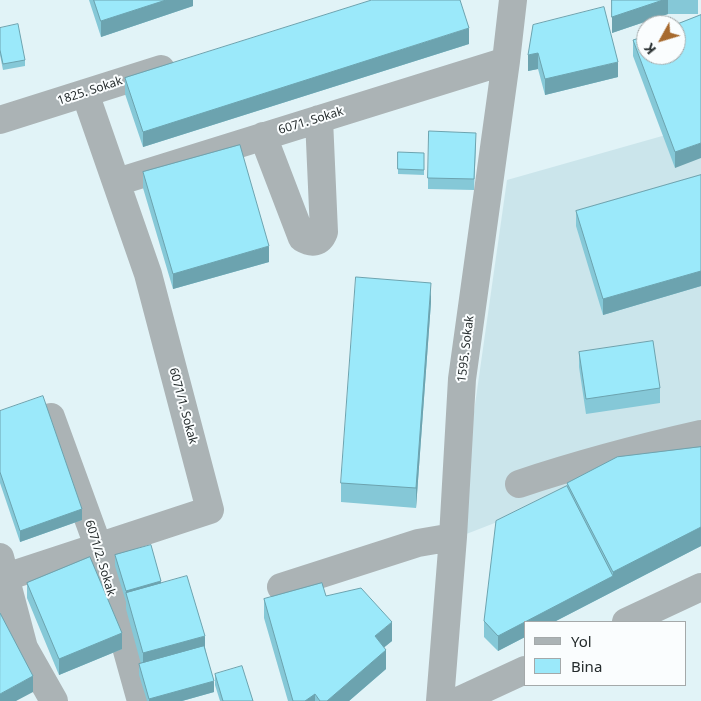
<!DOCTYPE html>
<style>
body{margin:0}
#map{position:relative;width:701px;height:701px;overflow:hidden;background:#e1f3f7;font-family:"Noto Sans",sans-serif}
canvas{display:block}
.legend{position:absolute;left:524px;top:621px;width:162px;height:65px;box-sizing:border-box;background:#fafdfe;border:1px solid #a4a9aa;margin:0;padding:6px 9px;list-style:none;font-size:15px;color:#242b2c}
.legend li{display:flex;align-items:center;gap:10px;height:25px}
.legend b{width:25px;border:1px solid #a4a9aa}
.north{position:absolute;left:636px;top:15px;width:50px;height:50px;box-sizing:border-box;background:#fafdfe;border:1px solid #a4a9aa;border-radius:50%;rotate:231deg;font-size:14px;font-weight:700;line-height:20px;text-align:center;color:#242b2c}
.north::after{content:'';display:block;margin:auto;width:18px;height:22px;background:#a76a2e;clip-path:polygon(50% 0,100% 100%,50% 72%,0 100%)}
</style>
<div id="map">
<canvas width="701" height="701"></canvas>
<ul class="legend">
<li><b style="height:6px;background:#abb3b5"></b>Yol</li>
<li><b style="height:14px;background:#9be9fa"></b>Bina</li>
</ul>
<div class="north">K</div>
</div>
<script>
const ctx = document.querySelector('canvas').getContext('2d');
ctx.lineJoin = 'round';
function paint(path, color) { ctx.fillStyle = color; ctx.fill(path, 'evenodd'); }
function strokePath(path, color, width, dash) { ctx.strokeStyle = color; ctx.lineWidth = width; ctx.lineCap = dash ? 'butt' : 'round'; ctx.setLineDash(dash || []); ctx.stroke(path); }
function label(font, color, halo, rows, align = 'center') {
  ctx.font = font + ' "Noto Sans",sans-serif'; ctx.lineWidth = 4; ctx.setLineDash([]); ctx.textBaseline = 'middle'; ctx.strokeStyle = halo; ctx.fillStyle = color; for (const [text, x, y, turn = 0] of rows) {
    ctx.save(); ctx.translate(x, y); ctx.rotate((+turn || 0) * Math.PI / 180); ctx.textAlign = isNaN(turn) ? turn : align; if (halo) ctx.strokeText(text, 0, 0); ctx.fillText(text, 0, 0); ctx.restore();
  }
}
paint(new Path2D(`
 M701 125V443L456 538 507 180Z`), '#cbe5eb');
strokePath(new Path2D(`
 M0 120 161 69
 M263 136 302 238C312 244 320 243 324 232L319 119
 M117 182 506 61
 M51 417 97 543 141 701
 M519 484C579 464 639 448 701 434
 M0 557 24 648 54 701
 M0 579 210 510 148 274 85 93
 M281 587 418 543 453 537
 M626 622 701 587
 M440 701 453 537 462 379 506 61 513 0
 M458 701 525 670`), '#abb3b5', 28);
paint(new Path2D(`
 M89 0H193V6L101 37Z
 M612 0H698V14H668L612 33Z
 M701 15 675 168 633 56V40Z
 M533 25 618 77 545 95 538 69 528 71Z
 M0 28 25 60V66L3 70 0 55Z
 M469 44 143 147 125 94V78Z
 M476 144 474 190 428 189V178Z
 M424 153V175L398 174V169Z
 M143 172 269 262 173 289 143 188Z
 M701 175V286L603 315 576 226V211Z
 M431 302 416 508 341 502V483Z
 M579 352 660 388V403L586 414 579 367Z
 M0 411 82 520 20 542 0 483Z
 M701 447V546L498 651 484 637V621L567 487V483Z
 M115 555 161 583 205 647 214 692 182 701H147L139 675V664H141L126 609V602L115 566Z
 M27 583 122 649 59 675 27 598Z
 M326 596 392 641 384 647 386 669 349 701H288L264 618V599Z
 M215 674 253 701H220L215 685Z`), '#85c8d7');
paint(new Path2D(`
 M166 0H193V6L101 37V21Z
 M663 0H668V14L612 33V17Z
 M469 28V44L143 147V132Z
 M538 53V69L528 71V55Z
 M618 62V77L545 95V79Z
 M701 143V158L675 168V152Z
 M269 246V262L173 289V274Z
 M701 271V286L603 315V299Z
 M431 283V302L416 508V488Z
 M82 509V520L20 542V531Z
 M701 527V546L554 622H525V637L498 651V636L613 576V572Z
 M161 581V592L126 593V602V591Z
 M392 622V641L375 655V636Z
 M122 633V649L59 675V659Z
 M205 636V651L143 669V653Z
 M386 650V669L349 701H327Z
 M33 676V692L16 701H0V694Z
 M214 681V692L182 701H149V699Z
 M315 694V701H305Z`), '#6ca3af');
const building = new Path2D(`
 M94 0H166L101 21Z
 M372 0H460L469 28 143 132 125 78Z
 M612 0H663L612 17Z
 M604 7 618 62 545 79 538 53 528 55 533 25Z
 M701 15V143L675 152 633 40 646 36V55H676V25H675Z
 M18 24 25 60 3 64 0 50V28Z
 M429 131 476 133 474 179 428 178Z
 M240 145 269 246 173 274 143 172Z
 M398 152 424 153V170L398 169Z
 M701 175V271L603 299 576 211Z
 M356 277 431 283 416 488 341 483Z
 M653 341 660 388 586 399 579 352Z
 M43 396 82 509 20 531 0 472V411Z
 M701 447V527L613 572 567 483 617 457Z
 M567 486 613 576 498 636 484 621 496 521Z
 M151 545 161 581 126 591 115 555Z
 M90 557 122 633 59 659 27 583Z
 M187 576 205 636 143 653 126 593Z
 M322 583 326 596 361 588 392 622 375 636 386 650 327 701H320L315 694 305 701H293L264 599Z
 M0 613 33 676 0 694Z
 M204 646 214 681 149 699 139 664Z
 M242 666 253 701H223L215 674Z`);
paint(building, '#9be9fa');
strokePath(building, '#6ca3af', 1);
label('12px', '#242b2c', '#fafdfe', [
 ["1825. Sokak",90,91,-18],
 ["6071. Sokak",311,121,-17],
 ["1595. Sokak",466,349,-83],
 ["6071/1. Sokak",183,406,75],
 ["6071/2. Sokak",100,558,73]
]);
</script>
